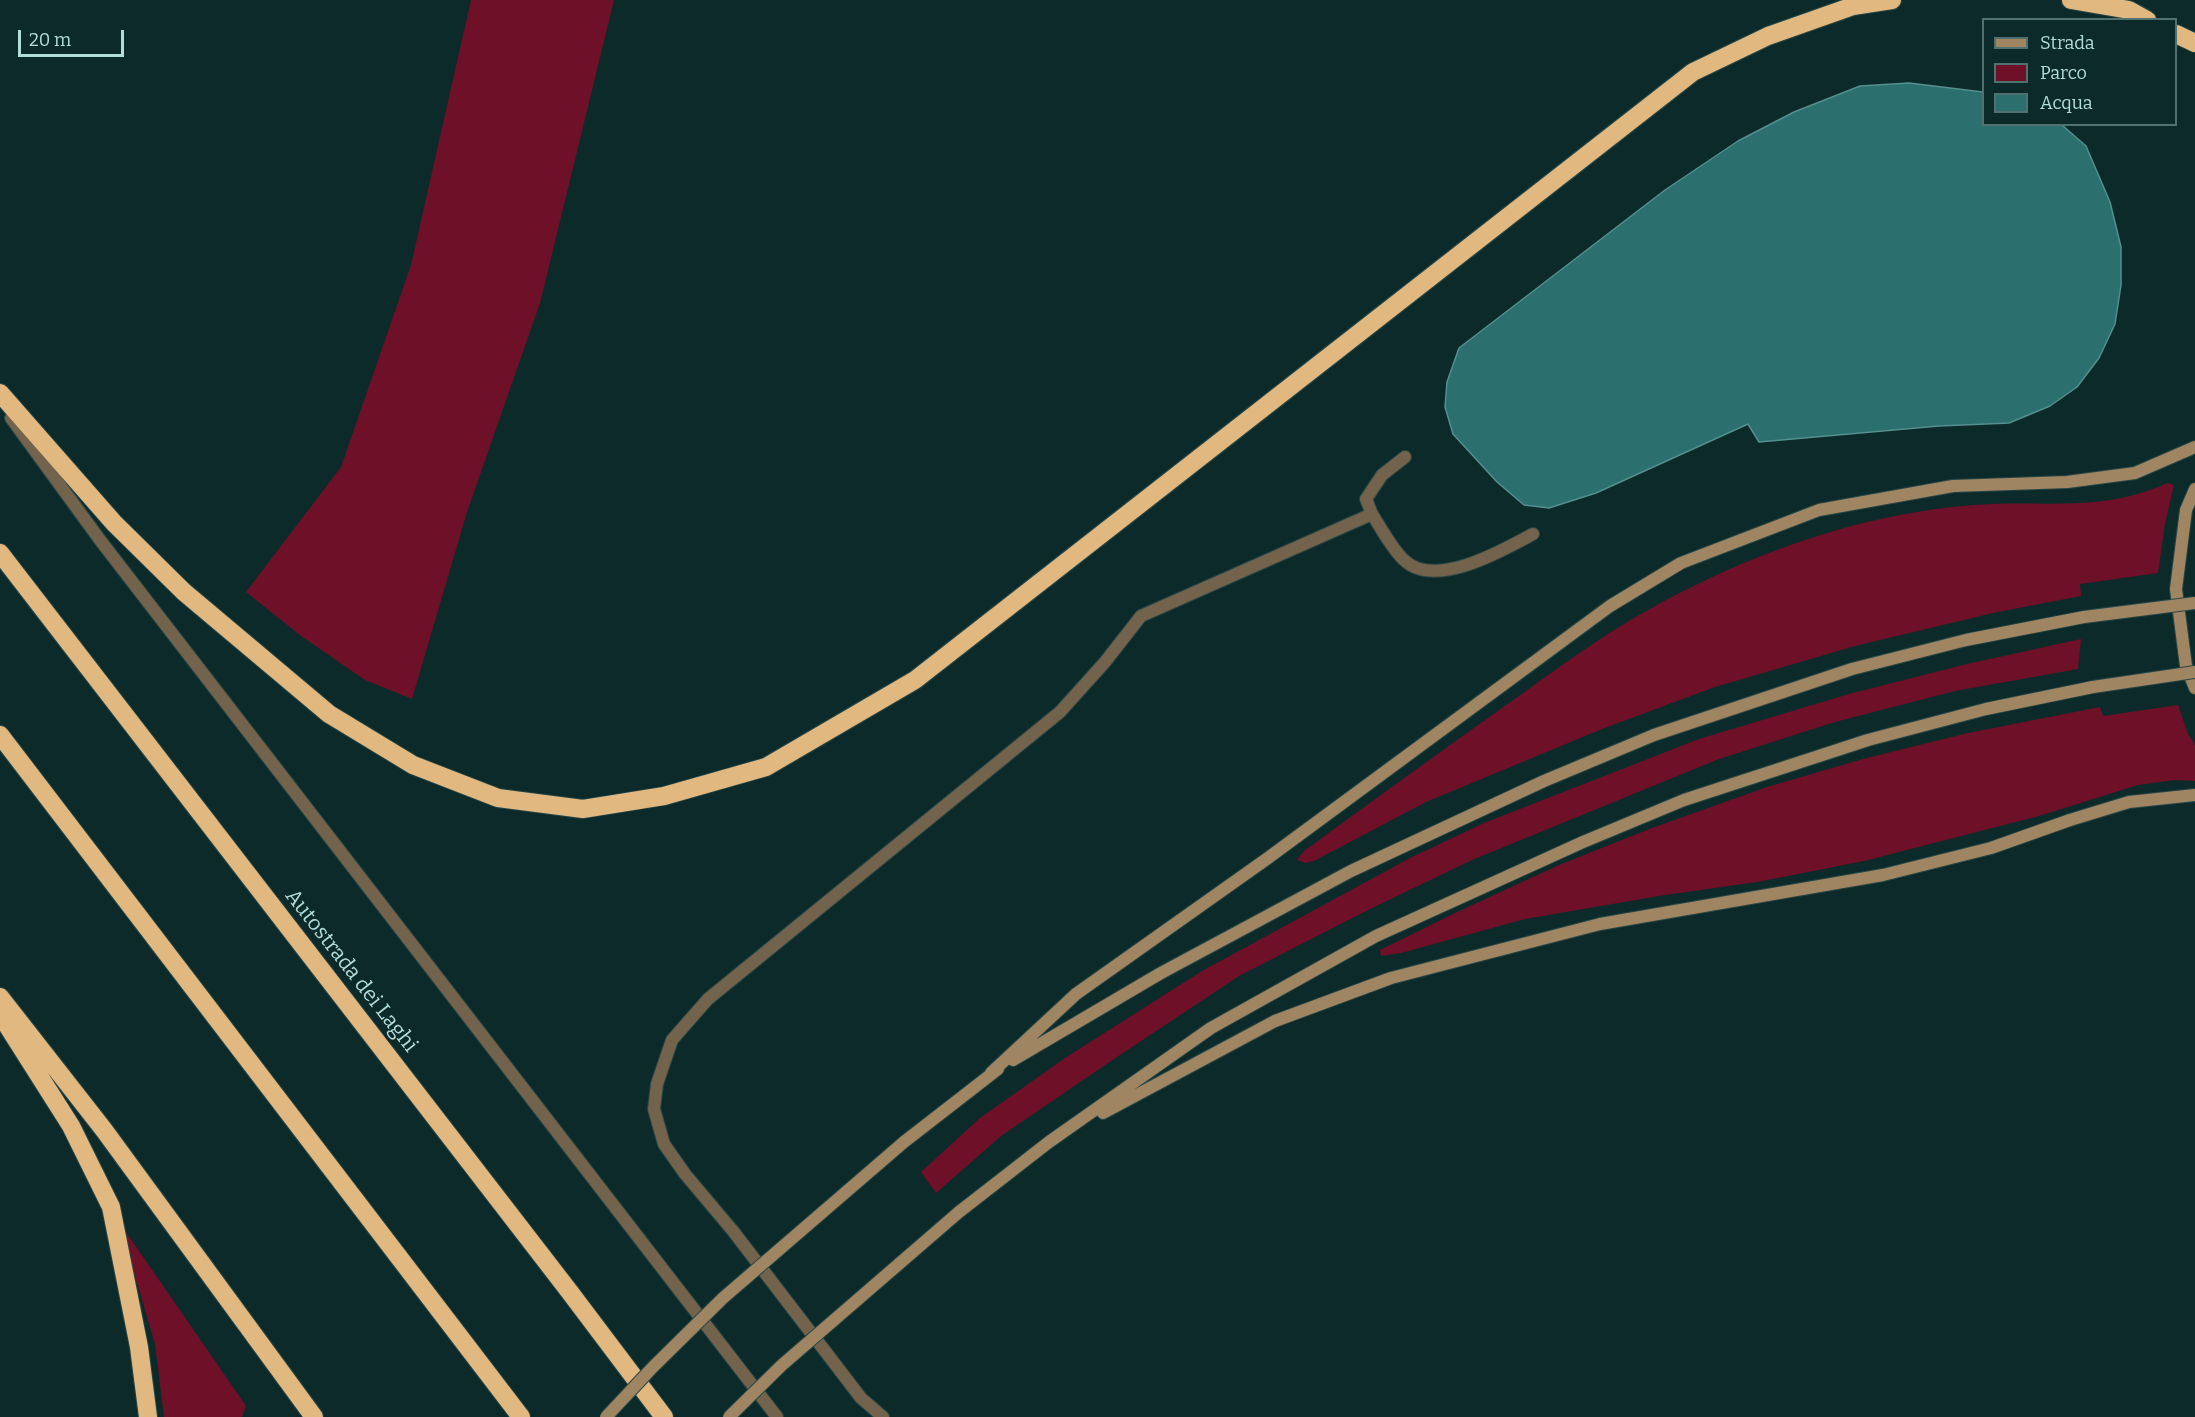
<!DOCTYPE html>
<style>
body{margin:0}
#map{position:relative;width:2195px;height:1417px;overflow:hidden;background:#0d2a2a;font-family:Bitter,serif}
canvas{display:block}
.legend{position:absolute;left:1982px;top:18px;width:195px;height:108px;box-sizing:border-box;background:#0d2a2a;border:2px solid #4f7170;margin:0;padding:8px 10px;list-style:none;font-size:18px;color:#b2dcda}
.legend li{display:flex;align-items:center;gap:12px;height:30px}
.legend b{width:30px;border:2px solid #4f7170}
.scale{position:absolute;left:18px;top:30px;width:106px;height:27px;box-sizing:border-box;border:3px solid #b2dcda;border-top:0;padding-left:8px;font-size:18px;line-height:21px;white-space:nowrap;color:#b2dcda;-webkit-text-stroke:4px #0d2a2a;paint-order:stroke}
</style>
<div id="map">
<canvas width="2195" height="1417"></canvas>
<ul class="legend">
<li><b style="height:8px;background:#a08562"></b>Strada</li>
<li><b style="height:16px;background:#6e1027"></b>Parco</li>
<li><b style="height:16px;background:#2b6f6e"></b>Acqua</li>
</ul>
<div class="scale">20 m</div>
</div>
<script>
const ctx = document.querySelector('canvas').getContext('2d');
ctx.lineJoin = 'round';
function paint(path, color) { ctx.fillStyle = color; ctx.fill(path, 'evenodd'); }
function strokePath(path, color, width, dash) { ctx.strokeStyle = color; ctx.lineWidth = width; ctx.lineCap = dash ? 'butt' : 'round'; ctx.setLineDash(dash || []); ctx.stroke(path); }
function label(font, color, halo, rows, align = 'center') {
  ctx.font = font + ' Bitter,serif'; ctx.lineWidth = 6; ctx.setLineDash([]); ctx.textBaseline = 'middle'; ctx.strokeStyle = halo; ctx.fillStyle = color; for (const [text, x, y, turn = 0] of rows) {
    ctx.save(); ctx.translate(x, y); ctx.rotate((+turn || 0) * Math.PI / 180); ctx.textAlign = isNaN(turn) ? turn : align; if (halo) ctx.strokeText(text, 0, 0); ctx.fillText(text, 0, 0); ctx.restore();
  }
}
paint(new Path2D(`
 M471 0H614L540 303 467 512 412 699 365 680 301 636 246 592 341 467 411 265Z
 M2167 483 2174 485 2165 523 2158 573 2080 584 2081 596 1993 613 1855 646 1715 687 1602 729 1426 802 1314 861 1305 863 1297 860 1304 851C1365 806 1426 762 1488 718 1529 689 1569 659 1611 632 1683 587 1762 551 1844 528 1892 515 1942 506 1992 504 2053 502 2110 510 2167 483Z
 M2081 639 2078 669 1955 691 1835 722 1719 759 1472 860 1366 911 1239 976 1114 1059 1001 1136 936 1193 921 1172 980 1118 1065 1058 1202 971 1410 858 1484 823 1699 739 1849 694 1967 664Z
 M2178 705 2188 734 2195 745V781L2175 780 2138 785 2039 816 1864 861 1757 882 1665 895 1525 919 1401 953 1381 956 1380 950 1455 913 1559 865 1652 828 1767 787 1863 759 1968 733 2100 707 2103 716Z
 M119 1222 246 1406 242 1417H164L155 1344Z`), '#6e1027');
const water = new Path2D(`
 M1909 83 1983 92 1984 124 2062 125 2086 146 2110 202 2121 247V285L2115 324 2099 358 2077 387 2050 406 2009 423 1939 426 1759 442 1748 424 1596 493 1549 508 1524 505 1497 482 1453 434 1445 407 1447 382 1459 348 1665 190 1738 141 1794 112 1860 86Z`);
paint(water, '#2b6f6e');
strokePath(water, '#54908e', 1.5);
const lane = new Path2D(`
 M11 418 100 540 777 1417
 M1372 514 1366 499 1382 475 1405 457
 M883 1417 861 1398 733 1231 685 1174 664 1144 654 1109 657 1084 672 1040 708 999 1060 712 1105 662 1141 616 1372 514C1381 528 1392 549 1404 560 1435 590 1503 550 1533 534`);
const secondary = new Path2D(`
 M2195 489 2186 510 2176 589 2186 666 2195 688
 M1013 1060 1161 973 1351 871 1544 781 1654 735 1852 669 1966 640 2084 617
 M991 1073 1076 994 1268 858 1610 606 1681 563 1819 510 1953 486 2067 482 2135 473 2195 447
 M1103 1113 1275 1021 1391 978 1600 924 1883 875 1991 848 2070 820 2129 802 2195 795
 M904 1142 998 1069
 M959 1212 1049 1142 1211 1028 1376 936 1583 842 1684 800 1868 740 1986 709 2093 687`);
const highway = new Path2D(`
 M2071 0 2129 10 2147 20
 M2176 34 2195 43
 M0 393 114 523 184 592 329 714 413 765 498 798 583 809 664 796 766 767 915 680 1693 72 1768 36 1853 6 1892 0
 M0 553 569 1291 664 1417
 M0 735 521 1417
 M0 997 104 1130 314 1417
 M0 1014 71 1126 111 1207 139 1347 148 1417`);
strokePath(lane, '#274646', 14);
strokePath(secondary, '#274646', 14);
strokePath(highway, '#274646', 20);
strokePath(lane, '#73634d', 12);
strokePath(secondary, '#a08562', 12);
strokePath(highway, '#e2b881', 18);
const secondaryBridge = new Path2D(`
 M2084 617 2195 603
 M2093 687 2195 672
 M606 1417 653 1367 723 1298 904 1142
 M729 1417 782 1365 959 1212`);
strokePath(secondaryBridge, '#274646', 14, []);
strokePath(secondaryBridge, '#a08562', 12);
label('21px', '#b2dcda', '#0d2a2a', [
 ["Autostrada dei Laghi",351,971,52]
]);
</script>
